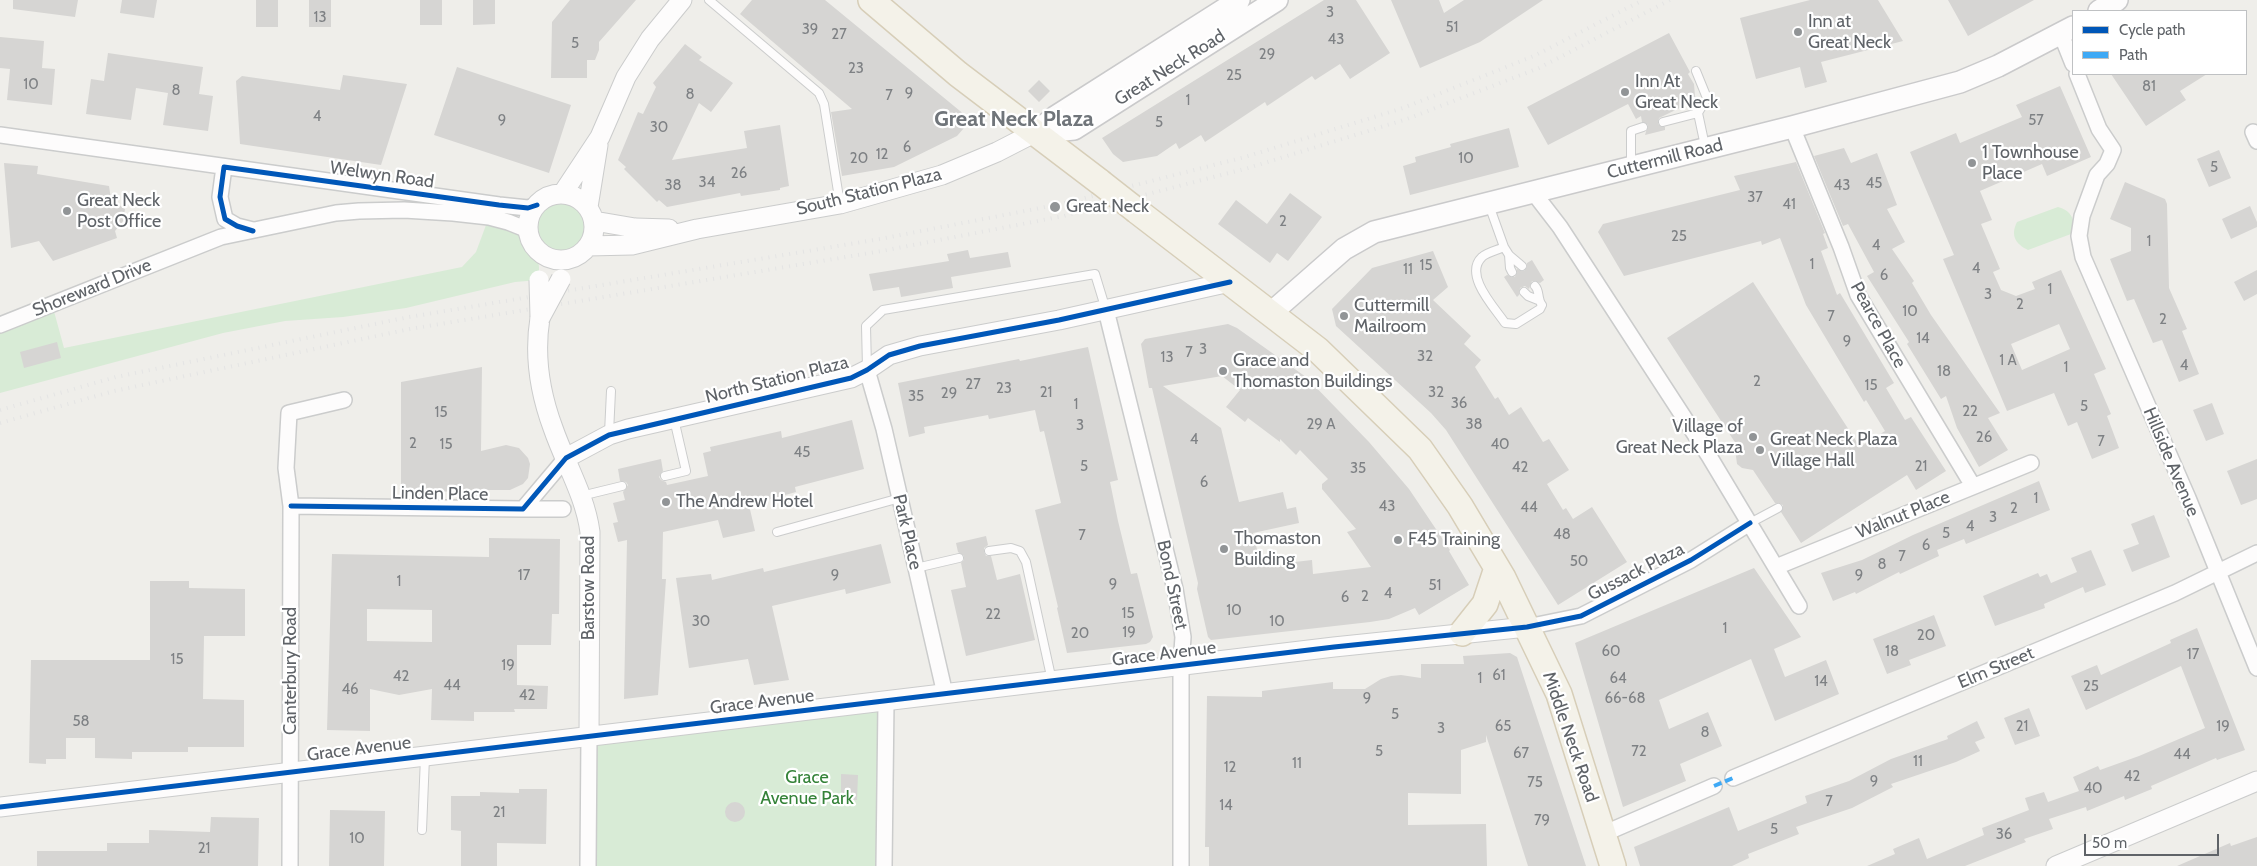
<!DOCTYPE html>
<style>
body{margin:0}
#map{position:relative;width:2257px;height:866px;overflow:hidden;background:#efeeea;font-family:Cabin,sans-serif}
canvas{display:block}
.legend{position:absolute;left:2072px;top:10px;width:175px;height:65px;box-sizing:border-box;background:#fff;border:1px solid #bfc1c3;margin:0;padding:6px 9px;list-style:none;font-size:15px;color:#5f6368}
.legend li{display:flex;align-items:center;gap:10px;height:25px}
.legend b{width:25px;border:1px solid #bfc1c3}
.scale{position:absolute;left:2084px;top:834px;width:135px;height:22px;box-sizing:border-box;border:2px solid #5f6368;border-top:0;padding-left:6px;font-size:15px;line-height:18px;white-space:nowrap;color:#5f6368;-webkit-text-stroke:4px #fff;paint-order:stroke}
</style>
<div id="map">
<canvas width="2257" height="866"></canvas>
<ul class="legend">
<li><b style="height:6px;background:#0057b8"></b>Cycle path</li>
<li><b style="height:6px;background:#3fa9f5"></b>Path</li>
</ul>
<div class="scale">50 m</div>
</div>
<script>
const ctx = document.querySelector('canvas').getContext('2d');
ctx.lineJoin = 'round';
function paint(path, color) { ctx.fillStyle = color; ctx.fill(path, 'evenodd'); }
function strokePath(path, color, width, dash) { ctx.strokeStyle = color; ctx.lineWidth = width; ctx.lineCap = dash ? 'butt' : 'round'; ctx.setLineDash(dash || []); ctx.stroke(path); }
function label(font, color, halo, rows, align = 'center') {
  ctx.font = font + ' Cabin,sans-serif'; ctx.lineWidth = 4.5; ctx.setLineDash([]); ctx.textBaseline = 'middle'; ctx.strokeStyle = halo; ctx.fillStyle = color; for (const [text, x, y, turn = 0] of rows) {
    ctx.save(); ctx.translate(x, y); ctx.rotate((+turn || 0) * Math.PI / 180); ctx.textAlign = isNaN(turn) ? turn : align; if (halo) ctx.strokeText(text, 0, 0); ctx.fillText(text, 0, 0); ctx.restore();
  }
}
paint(new Path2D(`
 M563 193 581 200C585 209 592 219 594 229 595 234 592 239 589 243 575 265 554 262 536 248L539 267V280L515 282 406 308 343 317 285 321 223 333 0 393V325L52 304 64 348 462 267 476 252 489 217 528 230C530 208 541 195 563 193Z
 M2058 207C2069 210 2072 215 2075 226L2071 234 2028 250C2016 244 2010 236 2017 222Z
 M886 702 884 866H589V736Z`), '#d8ebd6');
paint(new Path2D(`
 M13 0H78L75 17 13 9Z
 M122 0H157L154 18 120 13Z
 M256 0H278V27H256Z
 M309 0H331V27H309Z
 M420 0H442V25H420Z
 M473 0H495V24L473 25Z
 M570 0H636L599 42V50L595 60H587V78H551L552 22Z
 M752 0H825L971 120 957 136 894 167 842 176 831 112 852 109 740 14Z
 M1324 0H1356L1390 53 1350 79 1340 64 1315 80 1312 76 1267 106 1265 102 1205 142 1201 135 1179 149 1176 143 1157 156 1123 162 1113 154 1102 138Z
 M1391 0H1439L1444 13 1464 0H1543L1480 42 1420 68Z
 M1810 0H1878L1903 41 1821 62 1827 82 1805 88 1800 67 1756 79 1740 18Z
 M1948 0H2034L1968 36Z
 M1669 33 1690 72 1688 74 1694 84 1695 96 1689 97 1688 104 1659 118 1658 124 1665 127V130L1645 135 1648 125 1642 122 1641 116 1636 119 1628 104 1548 145 1527 107Z
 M0 37 44 41 42 68 55 69 52 105 7 100 10 69 0 68Z
 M685 44 702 57 699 60 733 83 711 112 699 103 672 160 747 148 744 131 780 125 789 186 780 188V190L741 196 740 193 667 207 659 200 657 202 624 169 626 167 618 160 638 112 643 114 656 87 653 83Z
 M108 53 203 67 199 94 213 96 208 131 163 125 168 93 136 88 131 120 86 114 91 79 104 81Z
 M457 67 571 105 549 173 434 135Z
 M2111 74H2207L2180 91 2186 100 2146 126Z
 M343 75 407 84 381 165 240 144 236 81 242 76 340 90Z
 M1039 80 1050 91 1039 102 1028 91Z
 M2060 86 2091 157 2047 176 2042 164 1980 191 1992 220 1981 224 2000 269 1993 272 2001 290 2016 296 2035 289 2032 282 2061 270 2106 369 2094 374 2111 414 2107 416 2119 448 2092 459 2077 422 2068 426 2054 393 2007 411 1943 259 1954 255 1910 152 1956 133 1960 143 2022 117 2016 105ZM2059 324 2070 349 2022 370 2011 344Z
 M1509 128 1519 167 1410 195 1403 166 1416 162 1415 157 1451 147 1450 144Z
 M1844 148 1851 163 1877 153 1897 205 1887 209 1905 242 1892 249 1914 281 1912 283 1931 315 2000 413 1988 418 2008 450 1979 467 1957 428 1946 396 1941 399 1907 344 1909 342 1867 276 1874 272 1848 224 1843 226 1814 156Z
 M2219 150 2231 178 2209 187 2197 159Z
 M1796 162 1825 233 1823 234 1828 248 1821 251 1837 295 1840 293 1894 383 1886 388 1905 420 1911 417 1946 471 1916 490 1907 475 1801 543 1781 512 1783 505 1775 503 1753 470 1742 468 1737 464 1736 456 1740 450 1667 338 1753 282 1860 447 1885 431 1866 400 1864 402 1806 305 1780 238 1762 245 1761 241 1624 276 1598 232 1603 224 1740 190 1734 176Z
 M4 163 38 166 37 174 109 186 111 199 125 209 123 221 115 231 117 238 53 261 39 241 11 248Z
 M2125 182 2165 199 2167 204 2169 288 2187 329 2182 331 2199 374 2179 382 2162 340 2153 343 2134 299 2127 301 2110 259 2131 251V228L2110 219Z
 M1290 193 1322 217 1288 261 1277 253 1270 263 1218 224 1236 200 1267 224Z
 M2250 206 2257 222V227L2231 239 2222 219Z
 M968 250 970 258 1008 252 1011 267 951 277 953 288 901 297 899 287 873 291 869 274 949 261 947 254Z
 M1433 251 1448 287 1433 300 1471 336 1464 344 1481 360 1475 367 1495 399 1498 397 1509 415 1521 407 1543 442 1549 439 1569 470 1547 484 1563 510 1566 508 1573 519 1592 507 1627 562 1558 605 1446 430 1431 413 1336 326 1332 309 1372 268Z
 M1532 260 1544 280 1540 283 1532 281 1529 289 1525 286 1520 288 1519 295 1517 297 1504 277 1507 275 1515 277 1517 269 1524 271 1527 267V263Z
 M2257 270V294L2244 301 2234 282Z
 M1228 324 1237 328 1306 377 1369 442 1409 489 1450 550 1449 551 1469 585 1419 615 1415 608 1389 619 1370 622 1211 640 1208 637 1197 589 1198 583 1152 388H1149L1141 344 1145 339ZM1222 376 1240 390 1226 407 1245 422 1248 418 1280 442V439L1296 455 1300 450 1328 479 1322 484V489L1356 529 1347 532 1371 567 1313 574 1312 560 1261 566 1253 533 1299 523 1296 507 1287 509 1283 492 1239 502 1221 428 1163 386Z
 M57 342 61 358 24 368 20 352Z
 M1088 347 1118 480 1110 482 1118 521 1131 574 1137 573 1153 637 1150 642 1146 644 1067 653 1057 608 1058 607 1035 510 1061 503 1044 431 1040 432 1035 410 989 419 988 415 924 427 925 433 909 437 898 383 1019 359 1020 361Z
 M482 367 481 451 506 445 519 448 528 458 530 464 528 478 523 484 510 490H481V492L401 491V382Z
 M2212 403 2224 434 2206 441 2193 410Z
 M852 420 864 469 795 487 796 492 749 505 755 531 723 538 718 520 663 532 662 579H666L658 695 624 699 627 540 618 542 613 523 618 522 613 503 625 500 623 492 628 485 626 482 620 481 618 469 661 459 663 471 659 477 661 480 666 482 667 485 708 476 703 453 711 451 710 447 781 431 782 438Z
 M2257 459V499L2241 505 2227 471Z
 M2039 481 2050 510 1966 544 1964 539 1937 550 1939 556 1900 574 1899 572 1856 594 1855 592 1833 601 1821 573 1862 560 1913 535Z
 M2154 515 2170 557 2132 572 2123 550 2139 544 2131 524Z
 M986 536 988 545 984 548V552L986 556H991L997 580 1020 574 1035 640 966 656 951 590 966 587 961 563 964 560V556L958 552 956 543Z
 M489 538 560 539 559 614H552L551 645H517V685L548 686 547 709H514L515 712H474V721L431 720 432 689 399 695 370 689V731L327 730 332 554 489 557ZM367 609 432 610V642L367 641Z
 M881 544 891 583 846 594 845 589 772 606 789 680 754 685 748 659 689 668 676 578 711 574 712 580 763 568 764 572Z
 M2091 550 2106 585 2085 593 2083 587 2044 604 2045 608 1995 626 1983 596 2038 573 2040 577 2047 574 2051 583 2077 572 2071 558Z
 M1754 568 1801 637 1774 649 1785 677 1826 660 1839 694 1775 721 1751 659 1659 700 1669 729 1708 712 1722 746 1680 764 1686 781 1623 807 1575 643Z
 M150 581H189V588L245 589V636H204L203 699 244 700V747H188V752H132V759L95 758V738H66V759H46V764L29 763 31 660H150Z
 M1934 615 1946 646 1909 660 1911 665 1887 674 1873 639Z
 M2197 628 2245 750 2217 760 2216 758 2151 786 2152 789 2125 800 2124 796 2087 811 2086 807 2049 819 2053 829 2024 839 2026 842 1965 866H1867L1895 854 1893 849 1919 838 1927 859 1984 835 1982 828 2029 810 2025 798 2044 792 2048 802 2079 791 2073 777 2098 766 2100 770 2139 756 2205 728 2181 666 2086 710 2071 676 2097 665 2101 675 2171 643 2170 640Z
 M1510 653 1517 657 1586 866H1528L1486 735V742L1461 750V794L1408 793V825L1486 824 1487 866H1209V847H1205L1207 696 1262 697V691L1333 682V689H1365L1381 679 1391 676 1401 675 1421 678V664H1464L1463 656Z
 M2029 708 2040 736 2015 745 2004 718Z
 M1977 721 1985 738 1975 742 1980 751 1956 762 1891 784 1893 787 1852 808 1796 827 1799 834 1748 854 1749 858 1732 866H1640L1634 847 1729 807 1738 831 1807 803 1805 796 1849 781 1891 759 1948 739 1947 736Z
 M841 774 858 775 857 800H841Z
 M519 789H547L546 844 497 843V866H461V831L451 830V796H480V792L519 793Z
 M725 812a10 10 0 1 1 20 0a10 10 0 1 1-20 0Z
 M330 810 385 811 384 866H329Z
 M211 817 259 818 258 866H37V851H107V843H149V830L210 832Z
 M2257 837V866H2177L2230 843 2231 846Z`), '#d6d5d3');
const service = new Path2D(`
 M709 0 819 93 824 104 840 204
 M1693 101 1698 113 1705 146
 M1663 122 1698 113 1707 98 1696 71
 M1631 165V131L1643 127
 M1489 205 1504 247 1509 255 1522 266
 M1504 247C1498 250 1487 252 1482 257 1463 275 1495 308 1505 323L1516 324 1540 309 1542 305C1537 299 1540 291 1535 286
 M1509 255 1510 268 1512 272
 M1524 292 1528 296 1538 300
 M867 368 866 326 883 310 1095 274 1106 310
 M609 433 611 391
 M665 476 686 471 674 419
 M581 496 622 486
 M1750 523 1778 508
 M777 532 900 498
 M989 551 1011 548 1020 551 1026 562 1052 681
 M916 568 959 558
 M422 830 425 757`);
const minor = new Path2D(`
 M2061 34 2073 64
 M2077 74 2099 129 2113 150 2107 164 2097 175 2082 216 2079 236 2083 257 2188 498 2257 668
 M1792 127 1841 247 1858 295 1973 486
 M2253 132 2257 141
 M0 135 499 205 528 208 537 205
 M224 167 220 197 225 219 237 226 253 230
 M1533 192 1560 227 1709 456 1799 606
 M1106 310 1175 589 1183 637 1181 665V866
 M0 325 221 237 336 213 359 211 404 210 453 213 489 217 508 222 528 230
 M867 370 884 429 945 694
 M291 506 523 509 566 458
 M523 509H563
 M1776 567 2031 463
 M1527 627 1581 616 1691 560 1750 523
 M1733 778 2175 593 2257 553
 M1603 834 1714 786
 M290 866 291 506 286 468 289 413 344 400
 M588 866 589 736
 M884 866 886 702`);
const tertiary = new Path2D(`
 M563 193 600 137 626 77 650 39 682 0
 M528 227a33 33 0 1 1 66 0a33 33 0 1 1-66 0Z
 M588 207 598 145
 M594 221 635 228 669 229
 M588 246 632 245 697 229 840 204 942 175 997 152 1034 133
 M540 318C534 355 540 393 553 428 565 463 585 495 590 532L589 736
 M566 458 609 435 628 429 851 378 867 370 889 355 920 346 1059 320 1230 282
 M0 807 1334 647 1527 627
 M2056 866 2257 781`);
const secondary = new Path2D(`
 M2099 11 2117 0
 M1034 133 1074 129 1277 0
 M1035 133 1055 117 1239 0
 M1271 313 1344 249 1374 232 1792 127 1960 82 1998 66 2073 27`);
const primary = new Path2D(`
 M871 0 958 74 1100 182
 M1137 211 1318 350 1420 449 1460 506 1503 578 1559 694 1613 866
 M1462 633 1485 604 1497 568`);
strokePath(service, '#cbcccc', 10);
strokePath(minor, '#cbcccc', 18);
strokePath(tertiary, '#cbcccc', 21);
strokePath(secondary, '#cacacb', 24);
strokePath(primary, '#d7ceb8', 28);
strokePath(service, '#fdfcfc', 8);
strokePath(minor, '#fdfcfc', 15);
strokePath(tertiary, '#fdfcfc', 19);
strokePath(secondary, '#fdfcfc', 21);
strokePath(primary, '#f4f2e9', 25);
strokePath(new Path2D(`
 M0 410 116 377 409 317 880 239 1061 204 1245 157 1403 108 1534 56 1643 0
 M0 423 114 391 410 329 882 251 1064 216 1248 168 1407 119 1539 68 1670 0`), '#e4e4e4', 4, [1, 6]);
const tertiaryBridge = new Path2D(`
 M539 280 540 317
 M540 318 561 279`);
const primaryBridge = new Path2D(`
 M1100 182 1137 211`);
strokePath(tertiaryBridge, '#cbcccc', 21, []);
strokePath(primaryBridge, '#d7ceb8', 28, []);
strokePath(tertiaryBridge, '#fdfcfc', 19);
strokePath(primaryBridge, '#f4f2e9', 25);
strokePath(new Path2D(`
 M1714 786 1733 778`), '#3fa9f5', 4, [8, 4]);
strokePath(new Path2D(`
 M253 231 237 226 225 219 220 197 224 167 499 205 528 208 537 205
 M291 506 523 509 566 458 609 435 851 378 867 370 889 355 920 346 1059 320 1230 282
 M0 807 1334 647 1527 627 1581 616 1691 560 1750 523`), '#0057b8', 5);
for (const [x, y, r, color] of [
 [1798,32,5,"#919496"],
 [1625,92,5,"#919496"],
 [1972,163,5,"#919496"],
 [1055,207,6,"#919496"],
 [67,211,5,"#919496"],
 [1344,316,5,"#919496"],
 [1223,371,5,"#919496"],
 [1753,437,5,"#919496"],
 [1760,450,5,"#919496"],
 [666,502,5,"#919496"],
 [1398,540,5,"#919496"],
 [1224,549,5,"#919496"]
]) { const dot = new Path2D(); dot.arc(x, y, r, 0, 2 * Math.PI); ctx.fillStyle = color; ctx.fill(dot); strokePath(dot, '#fff', 2); }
label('15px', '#7e8184', null, [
 ["3",1330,13],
 ["13",320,18],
 ["51",1452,28],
 ["39",810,30],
 ["27",839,35],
 ["43",1336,40],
 ["5",575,44],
 ["29",1267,55],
 ["23",856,69],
 ["25",1234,76],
 ["10",31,85],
 ["81",2149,87],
 ["8",176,91],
 ["9",909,94],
 ["8",690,95],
 ["7",889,96],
 ["1",1188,101],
 ["4",317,117],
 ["9",502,121],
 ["57",2036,121],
 ["5",1159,123],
 ["30",659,128],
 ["6",907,148],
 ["12",882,155],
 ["20",859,159],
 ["10",1466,159],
 ["5",2214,168],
 ["26",739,174],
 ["34",707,183],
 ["45",1874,184],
 ["38",673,186],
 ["43",1842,186],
 ["37",1755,198],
 ["41",1789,205],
 ["2",1283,222],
 ["25",1679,237],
 ["1",2149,242],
 ["4",1876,246],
 ["1",1812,265],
 ["15",1426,266],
 ["4",1976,269],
 ["11",1408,270],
 ["6",1884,276],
 ["1",2050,290],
 ["3",1988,295],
 ["2",2020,305],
 ["10",1910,312],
 ["7",1831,317],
 ["2",2163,320],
 ["14",1923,339],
 ["9",1847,342],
 ["3",1203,350],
 ["7",1189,353],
 ["32",1425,357],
 ["13",1167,358],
 ["1 A",2008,361],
 ["4",2184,366],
 ["1",2066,368],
 ["18",1944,372],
 ["2",1757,382],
 ["27",973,385],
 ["15",1871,386],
 ["23",1004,389],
 ["21",1046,393],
 ["32",1436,393],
 ["29",949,394],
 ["35",916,397],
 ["36",1459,404],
 ["1",1076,405],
 ["5",2084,407],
 ["22",1970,412],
 ["15",441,413],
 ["29 A",1321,425],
 ["38",1474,425],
 ["3",1080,426],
 ["26",1984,438],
 ["4",1194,440],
 ["7",2101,442],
 ["2",413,444],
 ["15",446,445],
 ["40",1500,445],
 ["45",802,453],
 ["5",1084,467],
 ["21",1921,467],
 ["42",1520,468],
 ["35",1358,469],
 ["6",1204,483],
 ["1",2036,499],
 ["43",1387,507],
 ["44",1529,508],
 ["2",2014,509],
 ["3",1993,518],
 ["4",1970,527],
 ["5",1946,534],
 ["48",1562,535],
 ["7",1082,536],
 ["6",1926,546],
 ["7",1902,557],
 ["50",1579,562],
 ["8",1882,565],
 ["17",524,576],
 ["9",835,576],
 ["9",1859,576],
 ["1",399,582],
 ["9",1113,585],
 ["51",1435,586],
 ["4",1388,594],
 ["2",1365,597],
 ["6",1345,598],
 ["10",1234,611],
 ["15",1128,614],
 ["22",993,615],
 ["30",701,622],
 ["10",1277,622],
 ["1",1725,629],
 ["19",1129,633],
 ["20",1080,634],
 ["20",1926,636],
 ["60",1611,652],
 ["18",1892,652],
 ["17",2193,655],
 ["15",177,660],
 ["19",508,666],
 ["61",1499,676],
 ["42",401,677],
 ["1",1480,679],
 ["64",1618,679],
 ["14",1821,682],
 ["44",452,686],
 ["25",2091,687],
 ["46",350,690],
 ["42",527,696],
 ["9",1367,699],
 ["66-68",1625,699],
 ["5",1395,715],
 ["58",81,722],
 ["65",1503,727],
 ["21",2022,727],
 ["19",2223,727],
 ["3",1441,729],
 ["8",1705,733],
 ["5",1379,752],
 ["72",1639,752],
 ["67",1521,754],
 ["44",2182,755],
 ["11",1918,762],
 ["11",1297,764],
 ["12",1230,768],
 ["42",2132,777],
 ["9",1874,782],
 ["75",1535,783],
 ["40",2093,789],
 ["7",1829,802],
 ["14",1226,806],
 ["21",499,813],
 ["79",1542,821],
 ["5",1774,830],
 ["36",2004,835],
 ["10",357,839],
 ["21",204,849]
]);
label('18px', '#5f6368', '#fff', [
 ["Inn at",1808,22],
 ["Great Neck",1808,43],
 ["Inn At",1635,82],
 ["Great Neck",1635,103],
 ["1 Townhouse",1982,153],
 ["Place",1982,174],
 ["Great Neck",77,201],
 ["Post Office",77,222],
 ["Great Neck",1066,207],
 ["Cuttermill",1354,306],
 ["Mailroom",1354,327],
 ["Grace and",1233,361],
 ["Thomaston Buildings",1233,382],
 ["Village of",1743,427,"right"],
 ["Great Neck Plaza",1743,448,"right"],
 ["Great Neck Plaza",1770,440],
 ["Village Hall",1770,461],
 ["The Andrew Hotel",676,502],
 ["Thomaston",1234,539],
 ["Building",1234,560],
 ["F45 Training",1408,540]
], 'left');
label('18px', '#5f6368', '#fff', [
 ["Great Neck Road",1170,68,-32],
 ["Cuttermill Road",1665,159,-14],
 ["Welwyn Road",382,175,8],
 ["South Station Plaza",869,192,-14],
 ["Shoreward Drive",92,288,-22],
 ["Pearce Place",1878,325,61],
 ["North Station Plaza",777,380,-14],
 ["Hillside Avenue",2171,462,67],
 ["Linden Place",440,494,1],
 ["Walnut Place",1903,515,-22],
 ["Park Place",907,532,77],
 ["Gussack Plaza",1636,572,-27],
 ["Bond Street",1172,585,78],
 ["Barstow Road",589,588,-90],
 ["Grace Avenue",1164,654,-7],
 ["Elm Street",1996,668,-23],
 ["Canterbury Road",291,671,-90],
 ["Grace Avenue",762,702,-7],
 ["Middle Neck Road",1570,737,71],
 ["Grace Avenue",359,749,-7]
]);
label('18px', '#348238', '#fff', [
 ["Grace",807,778],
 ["Avenue Park",807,799]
]);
label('bold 22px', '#70757a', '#fff', [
 ["Great Neck Plaza",1014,120]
]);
</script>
